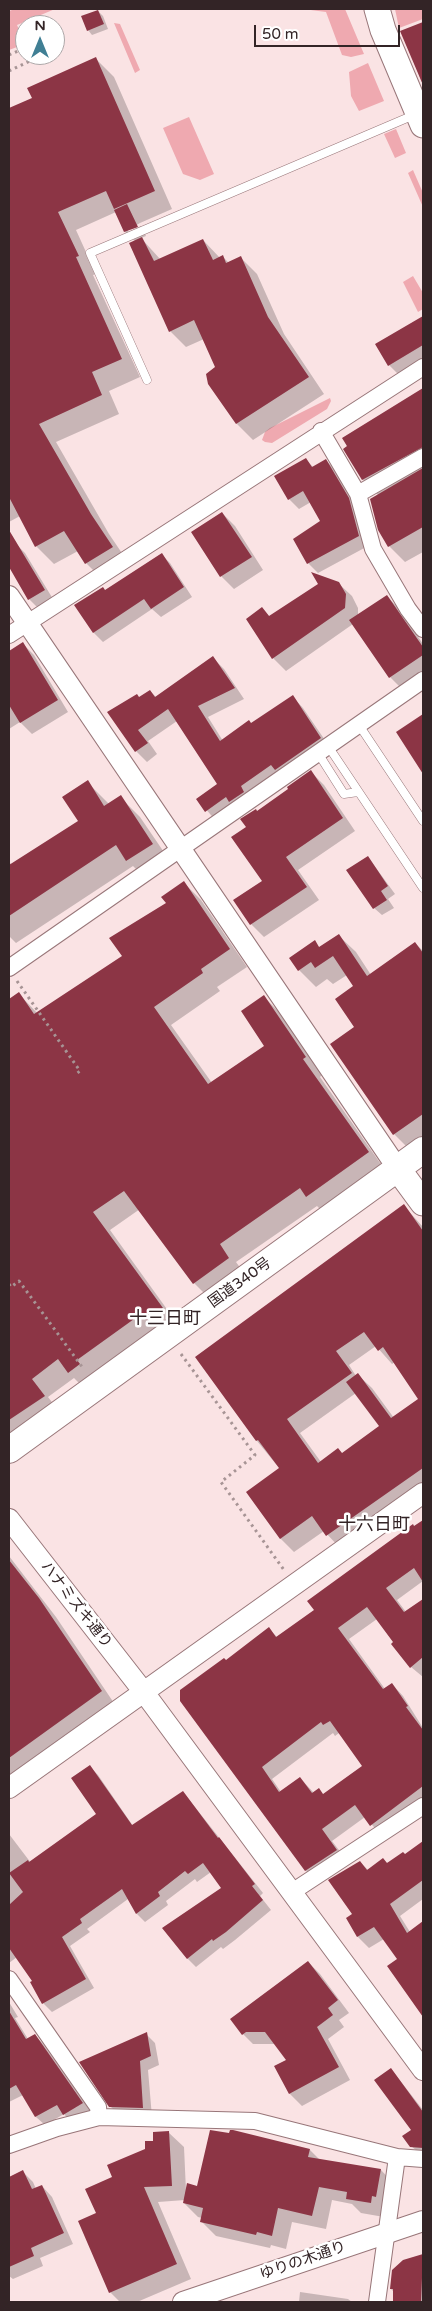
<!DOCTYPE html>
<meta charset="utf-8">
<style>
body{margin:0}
#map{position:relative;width:432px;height:2311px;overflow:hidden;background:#fae3e4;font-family:"Varela Round",sans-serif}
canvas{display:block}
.frame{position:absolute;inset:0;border:10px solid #332426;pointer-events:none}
.north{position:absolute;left:15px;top:15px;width:50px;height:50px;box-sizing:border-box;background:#fff;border:1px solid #ada7a8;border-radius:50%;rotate:0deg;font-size:14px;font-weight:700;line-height:20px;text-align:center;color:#332426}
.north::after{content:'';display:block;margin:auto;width:18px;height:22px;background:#407f94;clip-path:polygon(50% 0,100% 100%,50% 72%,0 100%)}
.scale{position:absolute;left:254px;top:25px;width:146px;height:22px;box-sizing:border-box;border:2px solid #332426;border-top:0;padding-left:6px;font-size:15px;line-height:18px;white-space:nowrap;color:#332426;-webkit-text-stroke:4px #fff;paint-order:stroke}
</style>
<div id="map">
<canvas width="432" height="2311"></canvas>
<div class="frame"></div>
<div class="north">N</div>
<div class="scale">50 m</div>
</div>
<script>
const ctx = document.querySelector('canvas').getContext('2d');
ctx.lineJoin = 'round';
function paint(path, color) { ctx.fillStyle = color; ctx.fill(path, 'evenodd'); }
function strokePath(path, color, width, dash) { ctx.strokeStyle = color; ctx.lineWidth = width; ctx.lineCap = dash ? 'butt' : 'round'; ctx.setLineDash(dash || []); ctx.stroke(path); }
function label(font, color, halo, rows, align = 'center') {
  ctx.font = font + ' "Varela Round","Noto Sans JP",sans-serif'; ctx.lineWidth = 5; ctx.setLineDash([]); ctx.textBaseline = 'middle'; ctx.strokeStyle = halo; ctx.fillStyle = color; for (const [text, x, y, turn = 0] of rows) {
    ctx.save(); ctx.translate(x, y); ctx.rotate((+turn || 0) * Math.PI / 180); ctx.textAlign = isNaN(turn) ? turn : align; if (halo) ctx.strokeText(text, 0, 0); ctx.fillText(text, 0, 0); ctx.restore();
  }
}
paint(new Path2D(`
 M15 9H55L17 25 25 44 9 50V11Z
 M303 9H345L364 54 351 57 342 55 326 12Z
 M395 9H423V19L399 28Z
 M114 23 120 24 140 70 135 73Z
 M368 63 384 101 359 111 351 96 349 72Z
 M189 117 214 174 200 180 183 174 163 128Z
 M396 129 406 153 395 158 384 134Z
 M413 170 423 193V207L408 173Z
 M413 276 423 293V309L418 312 403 282Z
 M330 398 331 401 327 409 272 443 265 442 262 440 265 432 270 428Z`), '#efa9b0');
paint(new Path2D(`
 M98 11 103 16 108 29 92 35 88 30Z
 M423 23V85L402 32Z
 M96 59 114 77 172 209 140 223 128 230V232L141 226 146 236 141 238 160 259 203 240 220 258 223 257 229 263 241 258 257 274 284 334 324 394 253 440 237 424 210 383 217 367 204 339 186 347 170 331 135 241 125 232 116 212 76 230 96 274 93 275 140 377 109 391 119 414 56 442 109 534 130 565 104 581 86 563 78 551 54 564 36 546 20 516 9 522V109L33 99Z
 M423 317V359L398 374 389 365 376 345Z
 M423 389V552L405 562 389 546 378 495 363 480 343 438Z
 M305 459 314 468 326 460 335 470 358 509 368 546 318 573 308 563 295 540 322 521 311 502 299 509 289 499Z
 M222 513 235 526 263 570 234 589 221 576Z
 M16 544 25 553 53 599 38 608 29 599 9 565V549Z
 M161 554 170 563 192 597 161 617 152 609 103 642 94 633 76 606 105 591Z
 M338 583 352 596 358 608V616L387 596 399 609 423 644V676L403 690 390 677 353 624 286 671 273 658 262 608 270 617Z
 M23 644 34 655 68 712 32 734 20 722 9 729V653Z
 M213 658 224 669 244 699 208 717 223 741 293 697 303 708 331 749 217 822 197 799 219 784 177 721 148 741 157 754 147 762 136 751 140 698 150 691 157 698Z
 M423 716V772L398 733Z
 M311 772 324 785 355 831 298 870 319 900 264 937 251 924 235 901 263 882 247 827Z
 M87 782 109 804 120 797 140 817 172 864 147 880 133 866 16 943 9 936V862L12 865 79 822Z
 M368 857 395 894 388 899 394 908 382 915 374 908Z
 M184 883 201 900 247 967 217 987 220 991 171 1025 212 1083 265 1046 264 997 281 1014 322 1075 320 1077 385 1170 324 1213 317 1206 236 1262 246 1276 212 1301 194 1283 140 1209 110 1230 179 1326 86 1390 74 1378 48 1397 61 1414 9 1445V1001L19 994 38 1014 123 957Z
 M339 936 356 952 371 975 415 943 423 951V1143L411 1151 394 1134 356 1027 355 986 347 975 333 984 327 979 316 987 299 970 314 942 320 948Z
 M404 1206 423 1227V1491L341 1549 324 1531 294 1552 280 1538V1469L257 1441 196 1357ZM376 1346 392 1364 395 1362 419 1399 394 1418 372 1388 358 1375 356 1376 349 1365ZM356 1393 381 1427 342 1454 321 1462 300 1433Z
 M423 1521V1581L397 1600 406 1612 423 1600V1677L411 1667 377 1619 349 1639 385 1689 392 1684 403 1696 423 1728V1806L382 1836 365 1817 332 1841 348 1862 317 1882 306 1871 181 1701 226 1661 269 1629 277 1637 316 1611ZM333 1733 335 1736 339 1733 364 1766 323 1795 314 1793 300 1778 281 1792 272 1779Z
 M9 1556 56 1617 118 1709 9 1788Z
 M90 1767 98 1775 133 1826 183 1792 263 1893 260 1896 271 1910 235 1940 223 1949 221 1947 196 1967 187 1958 222 1888 211 1872 197 1882 195 1879 166 1901 168 1905 145 1922 137 1914 128 1899 87 1929 90 1932 70 1946 94 1988 52 2012 43 2003 34 1981 17 1957 9 1963V1834L31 1863 98 1814Z
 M423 1843V1899L400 1916 410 1932 423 1923V2014L389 1966 398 1960 384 1939 369 1948 358 1937 347 1919 354 1915 360 1862 368 1870 405 1856Z
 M308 1962 320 1974 349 2013 339 2020 344 2027 328 2039 350 2080 302 2106 290 2094 276 2067 288 2060 275 2044H253L240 2031Z
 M9 2002 18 2017 15 2018 28 2039 35 2035 43 2044 91 2112 72 2123 64 2114 45 2125 36 2117 23 2095 9 2102Z
 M146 2034 155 2043 159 2065 148 2070 152 2117 118 2114 109 2105Z
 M391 2069 423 2110V2156L411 2146 412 2130Z
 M168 2132 184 2147 186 2191 310 2150 320 2160 381 2170 395 2185 384 2217 361 2213 352 2204 332 2200 326 2229 292 2222 286 2249 271 2245 270 2248 216 2236 202 2222V2218L198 2217 184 2203 185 2200 158 2202 191 2279 137 2302H120L110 2292 114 2178Z
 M23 2172 33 2182 36 2189 42 2186 52 2197 73 2244 40 2258 43 2266 13 2279 9 2276V2178Z
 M423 2256V2302H394V2292L391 2289 403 2261Z
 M300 2292 348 2299 352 2302H299Z`), '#0003');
paint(new Path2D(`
 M98 10 104 24 87 31 81 16Z
 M423 22V85L400 31Z
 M96 57 155 191 114 209 106 191 58 212 79 256 76 257 122 359 92 372 102 395 39 424 91 514 113 547 85 564 64 531 35 547 9 497V108L32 98 27 88Z
 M127 204 138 227 124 232 114 210Z
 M142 237 154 261 203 239 213 260 223 255 226 263 241 256 268 317 309 377 236 424 208 384 206 374 215 367 194 320 169 332 129 243Z
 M423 316V345L388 366 375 344Z
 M423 388V447L362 480 343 449 347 446 342 438Z
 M306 458 312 467 326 459 349 498 359 536 307 564 293 539 320 521 303 491 288 500 274 476Z
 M423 468V527L388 547 378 530 370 499Z
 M222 512 252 557 220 577 191 532Z
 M9 530 45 590 28 600 9 567Z
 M162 553 184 587 151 609 144 599 93 633 74 605 103 587 105 590Z
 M311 572 339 582 346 594 345 608 272 659 246 619 262 607 269 616 318 584Z
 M387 595 423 647V655L389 678 349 620Z
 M23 642 58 700 20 723 9 705V651Z
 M213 656 235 688 198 706 220 741 249 720 251 723 293 695 321 738 275 770 271 765 241 786 244 792 229 802 226 797 205 812 196 799 217 784 168 709 138 730 148 743 135 752 107 712 137 694 139 697 150 690 155 697Z
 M423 714V774L396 732Z
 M311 770 343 818 286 857 307 887 250 925 233 900 262 881 231 837 246 827 240 819 256 809 257 811 288 789 287 787Z
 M88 780 104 806 121 795 153 844 126 861 116 845 9 916V865L78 821 62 797Z
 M368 856 388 886 381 891 387 900 373 909 346 870Z
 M184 881 230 949 201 969 203 973 154 1007 208 1084 264 1046 241 1011 264 995 306 1057 303 1059 369 1152 306 1197 300 1188 220 1244 229 1258 193 1284 124 1191 93 1212 163 1308 146 1320 141 1314 77 1360 80 1364 68 1373 58 1359 32 1379 45 1396 9 1420V999L19 992 34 1014 122 956 109 938 166 903 161 897Z
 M339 934 367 976 415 942 423 953V1114L393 1135 330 1044 354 1027 335 999 353 986 333 956 315 968 311 962 298 971 289 958 315 940 319 947Z
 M404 1204 423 1231V1468L326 1536 312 1516 280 1539 246 1492 279 1468 258 1440 256 1441 195 1357ZM364 1332 378 1351 383 1347 418 1399 391 1418 358 1373 346 1382 379 1426 342 1453 338 1448 318 1463 287 1419 352 1373 336 1351Z
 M423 1520V1582L414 1568 386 1588 404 1612 423 1599V1657L410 1668 391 1644 393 1642 367 1607 338 1628 383 1689 392 1683 408 1706 406 1707 423 1730V1786L370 1826 355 1805 322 1829 337 1850 305 1871 180 1701V1690L224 1658 226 1660 269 1627 276 1637 314 1610 307 1601 413 1524 414 1526ZM330 1721 362 1766 323 1794 319 1788 312 1793 300 1777 279 1792 262 1767 321 1722 323 1725Z
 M9 1560 39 1598 102 1691 9 1758Z
 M90 1765 132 1825 183 1791 218 1838 219 1837 255 1884 252 1886 263 1900 226 1932 213 1941 212 1939 187 1959 162 1928 221 1888 203 1863 188 1874 185 1871 158 1892 160 1896 136 1914 122 1889 80 1919 82 1923 62 1937 86 1979 42 2004 30 1982 32 1981 9 1948V1905L23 1892 9 1873 28 1860 29 1862 96 1814 71 1778Z
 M423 1841V1880L390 1904 407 1933 423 1921V2017L387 1966 397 1959 374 1927 357 1937 346 1918 352 1914 328 1880 360 1861 367 1870 383 1858 387 1863 403 1852 405 1854Z
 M308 1961 338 2000 328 2008 333 2015 317 2027 339 2067 289 2094 274 2066 286 2060 265 2032H246L242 2035 230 2019Z
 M9 2011 26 2039 35 2034 83 2103 63 2115 57 2105 35 2117 16 2085 9 2089Z
 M147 2032 151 2056 140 2061 143 2108 109 2107 79 2062Z
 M391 2068 423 2112V2148L410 2147 402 2136 411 2130 374 2080Z
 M210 2130 229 2133 230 2130H233L310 2149 308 2157 381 2169 376 2197 372 2196 371 2203 346 2199 347 2192 319 2187 312 2216 278 2208 272 2236 257 2232 256 2235 200 2222 203 2208 183 2203 187 2183 197 2186Z
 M169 2131 172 2186 144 2187 177 2264 109 2293 78 2221 96 2213 85 2189 112 2177 107 2165 145 2149V2141H153V2132Z
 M23 2170 32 2189 42 2185 64 2233 31 2248 34 2256 9 2267V2177Z
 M423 2254 421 2302H393V2289H390L392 2270 403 2260Z`), '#8c3545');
const service = new Path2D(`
 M147 380 90 253 414 115
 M359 725 423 821
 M328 746 423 888
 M318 753 344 794 358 792`);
const minor = new Path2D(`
 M321 431 358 494 373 549 408 609 423 629
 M358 494 423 457
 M9 635 423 367
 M9 968 423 680
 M292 1892 423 1806
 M9 1979 98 2107 99 2117
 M9 2145 57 2128 99 2117 255 2121 397 2157 423 2159
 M377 2302 397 2157`);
const tertiary = new Path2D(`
 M9 596 398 1169
 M9 1519 143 1691 423 2070
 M9 1788 423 1493
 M183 2302 423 2221`);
const primary = new Path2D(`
 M377 9 383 30 423 125
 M398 1169 423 1203`);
const trunk = new Path2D(`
 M9 1450 423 1150`);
strokePath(service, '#987679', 9);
strokePath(minor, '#987679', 18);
strokePath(tertiary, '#987679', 22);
strokePath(primary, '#987679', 27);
strokePath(trunk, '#987679', 28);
strokePath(new Path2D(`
 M9 55 25 48
 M9 71 32 60
 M17 981 80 1071 76 1074
 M9 1284 11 1287 19 1281 83 1368
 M181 1354 255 1455 221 1482 284 1570`), '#a79495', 3, [2.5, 4]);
strokePath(service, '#fff', 8);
strokePath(minor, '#fff', 16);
strokePath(tertiary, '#fff', 20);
strokePath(primary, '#fff', 25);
strokePath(trunk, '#fff', 26);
label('15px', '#332426', '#fff', [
 ["国道340号",240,1283,-36],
 ["ハナミズキ通り",76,1605,52],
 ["ゆりの木通り",303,2261,-19]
]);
label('18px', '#332426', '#fff', [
 ["十三日町",165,1319],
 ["十六日町",374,1525]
]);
</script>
